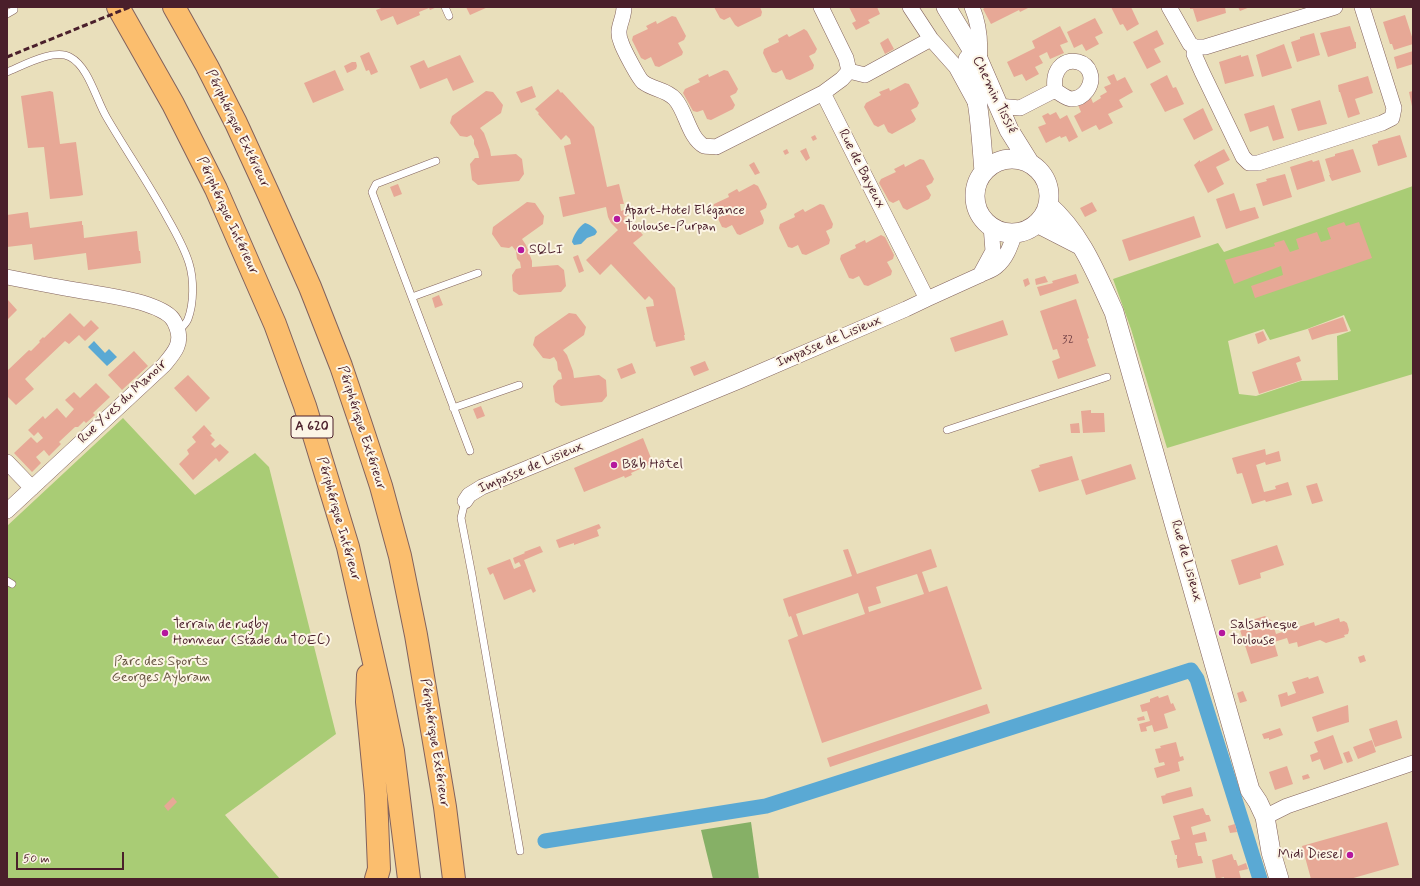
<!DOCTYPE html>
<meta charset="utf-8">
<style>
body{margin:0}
#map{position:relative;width:1420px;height:886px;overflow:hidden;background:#e9dfbb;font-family:Mynerve,sans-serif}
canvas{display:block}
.frame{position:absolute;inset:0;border:8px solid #4a1f2b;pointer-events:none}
.scale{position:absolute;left:16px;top:852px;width:108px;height:18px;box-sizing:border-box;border:2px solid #4a1f2b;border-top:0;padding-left:5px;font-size:12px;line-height:14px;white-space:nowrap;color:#4a1f2b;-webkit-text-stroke:3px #fcf5e5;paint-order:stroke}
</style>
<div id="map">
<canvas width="1420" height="886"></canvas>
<div class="frame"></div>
<div class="scale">50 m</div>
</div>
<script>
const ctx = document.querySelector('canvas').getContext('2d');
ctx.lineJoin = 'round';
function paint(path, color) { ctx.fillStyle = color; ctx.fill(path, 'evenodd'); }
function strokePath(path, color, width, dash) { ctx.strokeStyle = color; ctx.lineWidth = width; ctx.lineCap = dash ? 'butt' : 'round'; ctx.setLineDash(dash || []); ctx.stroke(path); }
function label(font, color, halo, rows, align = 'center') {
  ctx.font = font + ' Mynerve,sans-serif'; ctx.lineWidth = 4; ctx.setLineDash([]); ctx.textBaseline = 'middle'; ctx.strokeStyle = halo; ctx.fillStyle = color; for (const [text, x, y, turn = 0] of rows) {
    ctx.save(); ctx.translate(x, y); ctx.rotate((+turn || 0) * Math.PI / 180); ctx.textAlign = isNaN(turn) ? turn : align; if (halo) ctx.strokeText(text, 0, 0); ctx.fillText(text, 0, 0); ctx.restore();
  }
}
paint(new Path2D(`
 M1413 186V374L1167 448 1131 329 1113 279 1218 243 1224 252ZM1344 315 1351 331 1337 336 1338 380 1301 381 1256 396 1239 394 1228 341 1264 329 1270 340 1307 329Z
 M123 418 195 495 255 453 269 467 336 734 225 815 280 879H7V526Z`), '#a9cc75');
paint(new Path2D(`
 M751 822 759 879H713L701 830Z`), '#86b066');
paint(new Path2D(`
 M585 223C589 224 596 228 597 232L595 235 587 238 581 244 574 245 572 242C573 236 579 226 585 223Z
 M94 341 105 353 109 349 117 357 107 366 88 347Z`), '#5aa9d4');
strokePath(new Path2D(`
 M545 841 766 806 1191 670 1197 679 1260 879`), '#5aa9d4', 15);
paint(new Path2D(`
 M384 7H437L430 10 429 8 419 12 420 15 397 25 393 16 381 21 376 10Z
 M466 7H488L470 15Z
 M714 7H760L762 12 761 16 738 27 735 25 730 17 724 20 720 18Z
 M849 7H877L880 14 868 20 870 23 856 30 852 23 856 21Z
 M986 7H1030L1020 12 1019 10 991 24 983 9Z
 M1111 7H1131L1139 24 1127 31 1123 24 1120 25Z
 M1190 7H1225L1226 13 1197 22 1193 9H1190Z
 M1238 7H1250L1240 11Z
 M1405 15 1413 40V44L1394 50 1392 44H1390L1383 22Z
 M672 16 676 17 686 36 684 40 678 43 683 52 682 55 659 67 655 66 651 57 645 60 641 58 632 40 633 36 648 29 646 26 656 21 657 24Z
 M1095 18 1103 33 1095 37 1099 44 1086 51 1082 44 1074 48 1067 32Z
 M1060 26 1068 42 1060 45 1064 53 1050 59 1047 52 1039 56 1043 63 1035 67 1039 74 1026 81 1022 74 1014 77 1007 62 1035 48 1032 41Z
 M1350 26 1355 42H1356V48L1328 57 1320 33Z
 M804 29 807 31 817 49 815 53 809 56 814 65 813 69 790 80 786 79 782 70 776 73 772 72 763 53 764 49 779 42 778 39 787 34 789 37Z
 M1157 30 1164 44 1154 49 1161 62 1147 69 1133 42Z
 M1314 33 1320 55 1297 62 1291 42 1300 39V37Z
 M888 38 894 49 885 54 880 43Z
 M1284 44 1292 68 1262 77 1256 55Z
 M1413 51V64L1397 69 1394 57Z
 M369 52 378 72 371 75 369 70 366 71 360 56Z
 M460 55 474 82 453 91 447 78 420 89 410 66 424 60 428 68Z
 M1241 55V57L1248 55 1254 76 1225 84 1219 62Z
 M352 62H356L357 66 356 69 347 73 344 66Z
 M335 70 344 90 313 103 304 83Z
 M724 70 728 71 738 89 736 93 730 96 735 105 733 109 711 120 707 119 703 110 697 112 693 111 683 93 685 89 700 82 698 79 708 74 709 77Z
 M1114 74 1117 81 1125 77 1133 92 1119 100 1123 107 1108 114 1113 123 1099 130 1096 125 1082 132 1074 116 1081 112 1078 105 1091 98 1093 103 1101 98 1100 96 1107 92 1104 87 1111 84 1107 77Z
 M1167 75 1173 88 1176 87 1184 104 1165 112 1150 84Z
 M1368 76 1373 93 1355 99 1360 114 1348 118 1340 92H1339L1338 85Z
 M905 83 909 84 919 103 917 107 911 110 916 119 914 122 892 134 888 132 884 124 878 127 874 125 864 107 866 103 881 95 879 92 889 88 890 91Z
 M532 86 536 97 521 103 516 92Z
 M558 89 561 93 562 92 594 127 607 187 619 184 624 204H620L621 211 626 209 629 215 624 218 628 222 630 220 643 235 633 243 675 288 685 335H684L685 340 656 347 655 341 654 342 646 307 654 306 653 300 649 296 645 300 611 264 600 275 586 260 618 230 611 223 608 217 606 207 563 217 559 197 575 194 564 146 571 144 570 139 566 135 561 140 538 114 539 113 535 109Z
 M50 91 53 92 60 144 76 142 83 195 79 196 50 199 44 147 28 148 21 96Z
 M486 91 493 92 503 105 501 113 480 128 484 133 490 150 491 156 516 154 522 159 524 174 519 181 478 185 472 180 470 164 475 158H479L478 152 474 144V140L471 135 467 137 460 136 450 123 452 116Z
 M1413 91V111L1409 92Z
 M1320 100 1327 124 1298 131 1291 109Z
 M1274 105 1284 138 1273 141 1268 126 1250 132 1244 114Z
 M1203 108 1213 130 1194 140 1183 119Z
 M1056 112 1060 119 1067 115 1078 137 1069 142 1066 136 1061 138 1060 136 1046 143 1038 127 1046 124 1042 116 1048 113 1050 115Z
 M815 135 817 139 813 141 811 137Z
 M1400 135 1407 157 1378 166 1372 145 1378 143V141Z
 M806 148 810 158 806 161 800 151Z
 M787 149 789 153 785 155 783 151Z
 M1224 149 1230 160 1216 167 1224 184 1208 193 1194 165 1200 160V162Z
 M1353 149 1361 172 1332 181 1329 175H1330L1325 159 1335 156V154Z
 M920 159 924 160 934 179 932 183 926 186 931 195 929 199 907 210 903 208 899 200 893 203 889 201 879 183 881 179 896 172 894 169 904 164 905 167Z
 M1312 160 1313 162 1319 160 1325 181 1297 190 1290 167Z
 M754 162 760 173 755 175 749 165Z
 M1285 174 1292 197 1263 206 1256 184 1267 181 1266 179Z
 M398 184 402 194 394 197 390 187Z
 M754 184 758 186 767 204 766 208 760 211 764 220 763 224 740 235 737 234 732 225 726 228 722 227 713 208 714 204 729 197 728 194 737 189 739 192Z
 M1234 193 1240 211 1255 207 1259 218 1226 229 1216 199Z
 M527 202 535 203 544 216 543 224 522 239 526 245 532 261V267L558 265 564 270 566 286 561 292 519 295 513 291 512 275 516 269 521 268 520 262 517 259 516 251 512 246 509 248 501 247 492 234 493 227Z
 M1092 202 1097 211 1085 217 1080 208Z
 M820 204 824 205 833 224 832 228 826 231 830 240 829 244 806 255 802 254 798 245 792 248 788 247 779 228 780 224 795 217 794 214 803 209 805 212Z
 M28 212 30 228 82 221V225H83L84 238 137 231 139 251H140L141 263 88 270 86 253 34 260 32 244 7 247V215Z
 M1194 216 1201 237 1129 261 1122 240Z
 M1344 222 1346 226 1359 222 1372 258 1255 298 1251 286 1283 275 1281 266 1234 284 1225 260 1275 246 1274 243 1284 240 1290 252 1299 249 1296 239 1317 232 1321 242 1331 239 1327 228Z
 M881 235 885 237 894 255 893 259 887 262 892 271 891 275 868 286 864 285 859 276 853 279 849 278 840 259 841 255 856 248 855 245 865 240 866 243Z
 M578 255 584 271 579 273 573 257Z
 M1076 274 1079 283 1040 296 1037 287 1053 283 1052 281Z
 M1045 276 1048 282 1036 285 1035 279Z
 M1028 278 1030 284 1025 287 1023 280Z
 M439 295 443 305 435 308 432 298Z
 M1076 299 1089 338 1087 339 1096 366 1058 379 1052 361 1060 358 1057 349 1053 350 1040 311Z
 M8 300 17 310 7 320V301Z
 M70 313 84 327 91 320 99 328 85 341 79 335 69 344 65 341 25 379 34 389 16 405 7 396V371L29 350 31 351 40 342 39 341 43 337 44 338Z
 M569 313 576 314 586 327 584 335 563 350 567 355 573 371 574 378 599 375 606 380 607 396 602 402 561 406 555 402 553 386 558 380 562 379 561 373 558 370 557 362 554 357 550 359 543 358 533 345 535 337Z
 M1343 317 1348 331 1327 335 1312 340 1308 329Z
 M1003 320 1008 335 955 352 950 338Z
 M1263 331 1267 340 1258 344 1255 334Z
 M134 351 148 366 122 390 108 375Z
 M1299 356 1301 361 1296 363 1302 380 1259 394 1252 372Z
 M705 361 709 370 694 376 690 367Z
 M632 363 636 373 621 379 617 369Z
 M188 375 210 398 196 412 174 388Z
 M96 383 110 397 93 413 95 415 86 423 84 421 78 427H75L59 442 61 444 49 456 44 450 36 457 41 463 32 472 14 453 31 437 37 443 43 438 38 432 34 436 28 430 43 416 45 419 57 408 66 418 74 409 65 400 74 392 80 398Z
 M481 406 485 416 477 419 473 409Z
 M1091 410V413H1104L1105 432 1083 433 1081 411Z
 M1079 423 1080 433H1071L1070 424Z
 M204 425 212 434 210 435 215 440 211 444 215 448 220 444 229 452 219 462 216 458 193 480 179 464 189 454 187 450 196 442 192 437Z
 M643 438 653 463 631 473 632 475 625 478 624 476 584 492 574 468Z
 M1265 449 1266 455 1279 451 1281 461 1266 465 1265 462 1256 465 1264 492 1276 489 1275 486 1288 482 1292 495 1266 502 1265 500 1252 504 1242 473 1237 474 1232 458Z
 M1072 456 1079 480 1039 492 1031 470 1040 467 1039 465Z
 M1131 464 1136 479 1086 495 1081 480Z
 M1317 483 1323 501 1312 504 1306 486Z
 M599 524 601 528 597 530 599 536 574 545V543L559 548 556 540Z
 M1277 545 1284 565 1260 573 1261 578 1239 585 1231 560Z
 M540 546 543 552 524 560 536 591 533 593 531 589 504 600 493 573 490 575 487 568 510 559 514 569 521 566 519 562 515 564 513 558 525 553 524 552Z
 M848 549 857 574 931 549 937 567 922 572 929 592 947 586 982 689 822 743 788 640 798 636 791 616 789 617 783 599 852 576 843 550ZM917 574 924 594 869 612 868 607 881 603 876 587ZM858 593 865 614 803 635 796 614Z
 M1265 616 1272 621 1276 634 1314 622 1315 626 1339 618 1340 622 1344 621 1347 623 1349 630 1348 634 1344 635 1345 637 1326 643 1320 640 1298 647 1297 642 1289 644 1287 638 1274 642 1278 656 1251 664 1238 624Z
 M1364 655 1366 661 1360 663 1358 657Z
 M1318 676 1324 693 1281 707 1278 695 1287 692 1288 696 1296 693 1292 682 1308 677 1309 679Z
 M1243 691 1247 701 1240 703 1237 693Z
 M1168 695 1171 704 1173 703 1176 710 1164 714 1168 728 1154 732 1152 725 1146 727 1147 731 1141 732 1139 724 1150 721 1147 711 1142 712 1140 705 1150 702V699L1158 696 1159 698Z
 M987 704 990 713 830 767 827 758Z
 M1348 705 1349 722 1317 732 1312 717Z
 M1144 716 1145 720 1138 721 1137 718Z
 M1397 720 1402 738 1375 747 1369 729Z
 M1280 728 1283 735 1269 740V738L1264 739 1262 734Z
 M1333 735 1343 763 1324 770 1320 759 1312 762 1310 755 1318 752 1314 742Z
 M1372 740 1376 752 1358 759 1353 747Z
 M1176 742 1180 757 1183 756 1184 760 1178 762 1180 771 1157 778 1154 768 1165 765 1164 762 1159 763 1155 749 1161 748 1160 746Z
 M1349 751 1353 761 1347 763 1343 753Z
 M1287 766 1293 784 1275 790 1269 772Z
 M1308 774 1310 778 1303 780 1302 776Z
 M1191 787 1193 796 1163 804 1161 796 1166 795 1165 794Z
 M173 797 177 802 168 811 164 806Z
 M1203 808 1206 815H1209L1211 821 1191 827 1193 835 1205 832 1207 841 1195 843 1198 856H1201L1203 863 1178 868 1176 859H1177V855H1175L1171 841 1180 839 1173 816Z
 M1387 822 1399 865 1350 879H1311L1302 846Z
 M1235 824 1237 832 1230 833 1228 826Z
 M1232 854 1234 860H1236L1238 866 1246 863 1248 869 1239 871 1241 879H1224V877L1216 879 1212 860Z`), '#e7a896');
const service = new Path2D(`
 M445 7 449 16
 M7 14 14 10V7
 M7 72C22 66 54 48 70 57 89 67 96 100 107 118 127 152 149 184 168 219 176 233 184 247 189 263 194 279 194 303 188 319 186 324 182 327 178 331
 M436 161 376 184 372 192 470 451
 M412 297 478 273
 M453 408 519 385
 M947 430 1107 377
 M465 501 461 518 472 575 520 851
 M7 581 12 584`);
const minor = new Path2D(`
 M624 7C624 21 615 28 621 42 623 49 639 79 643 82 653 90 666 89 675 99 686 111 689 138 704 146 707 147 713 146 716 147L823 93 927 299 980 275
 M821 7 846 58 849 71 842 79 823 93
 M910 7 931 39 956 67 974 100
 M972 7C979 24 981 42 979 61
 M1169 7 1190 44 1195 47H1205L1335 7
 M1195 47 1194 54 1202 72 1243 157 1249 163H1258L1382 123 1392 118 1394 108 1362 7
 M849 71 865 75 931 39
 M998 106 1020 108 1055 90C1059 93 1066 98 1071 99 1084 99 1094 85 1090 73 1086 61 1071 58 1062 65 1054 72 1054 81 1055 90
 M991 226 993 251 980 275C986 272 993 270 997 266 1007 258 1011 244 1015 233
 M7 277C32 282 57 287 82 291 105 295 154 301 171 317 174 320 176 325 177 328 183 344 173 354 164 365L7 511
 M7 462 32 488
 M465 501 469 495 482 487 739 381 906 309 927 299
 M1265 817 1287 806 1413 763`);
const tertiary = new Path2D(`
 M946 7 979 61 1009 130 1029 162
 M968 59C979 97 981 134 984 172
 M975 196a37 37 0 1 1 74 0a37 37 0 1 1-74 0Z
 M1048 205C1081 234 1096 273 1114 312L1250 790 1258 802 1265 817 1271 852 1279 879
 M1037 223 1080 245`);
const motorway = new Path2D(`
 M118 7 173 104 216 189 275 324 305 406 348 547 381 693 393 751 409 879
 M174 7 207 66 236 123 269 195 310 287 341 366 361 425 381 486 400 556 416 635 445 807 454 879
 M368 675 367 702 376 795 379 869 376 879`);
strokePath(service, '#82625d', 8);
strokePath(minor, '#82625d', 16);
strokePath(tertiary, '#82625d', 20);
strokePath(motorway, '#82625d', 24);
strokePath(service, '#fff', 7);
strokePath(minor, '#fff', 15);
strokePath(tertiary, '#fff', 19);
strokePath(motorway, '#fbbe6e', 22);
strokePath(new Path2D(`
 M7 57 130 7`), '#4a1f2b', 3, [6, 3]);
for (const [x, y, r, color] of [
 [617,219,4,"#b5179e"],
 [521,250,4,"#b5179e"],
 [614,465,4,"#b5179e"],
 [165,633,4,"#b5179e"],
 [1222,633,4,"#b5179e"],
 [1350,855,4,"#b5179e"]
]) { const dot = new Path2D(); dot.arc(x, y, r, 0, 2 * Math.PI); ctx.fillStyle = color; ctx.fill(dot); strokePath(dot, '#fcf5e5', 1.5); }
label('12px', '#714146', null, [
 ["32",1068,340]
]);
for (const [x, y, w] of [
 [312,427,42]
]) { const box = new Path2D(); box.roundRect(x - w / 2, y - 11, w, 22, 3); ctx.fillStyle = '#fcf5e5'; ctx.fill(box); strokePath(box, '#4a1f2b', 1); }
label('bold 13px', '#4a1f2b', null, [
 ["A 620",312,427]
]);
label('14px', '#4a1f2b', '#fcf5e5', [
 ["Chemin Tissié",994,95,64],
 ["Périphérique Extérieur",237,129,64],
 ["Rue de Bayeux",861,169,63],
 ["Périphérique Intérieur",227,216,65],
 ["Impasse de Lisieux",829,342,-23],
 ["Rue Yves du Manoir",123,402,-43],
 ["Périphérique Extérieur",361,428,72],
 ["Impasse de Lisieux",531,468,-23],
 ["Périphérique Intérieur",338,519,74],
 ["Rue de Lisieux",1186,561,74],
 ["Périphérique Extérieur",434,743,81]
]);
label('14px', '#4a1f2b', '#fcf5e5', [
 ["Apart-Hotel Elégance",625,211],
 ["Toulouse-Purpan",625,227],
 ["SQLI",529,250],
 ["B&b Hôtel",622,465],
 ["Terrain de rugby",173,625],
 ["Honneur (Stade du TOEC)",173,641],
 ["Salsatheque",1230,625],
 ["Toulouse",1230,641],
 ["Midi Diesel",1342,855,"right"]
], 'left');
label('14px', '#665341', '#fcf5e5', [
 ["Parc des Sports",161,662],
 ["Georges Aybram",161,678]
]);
</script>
